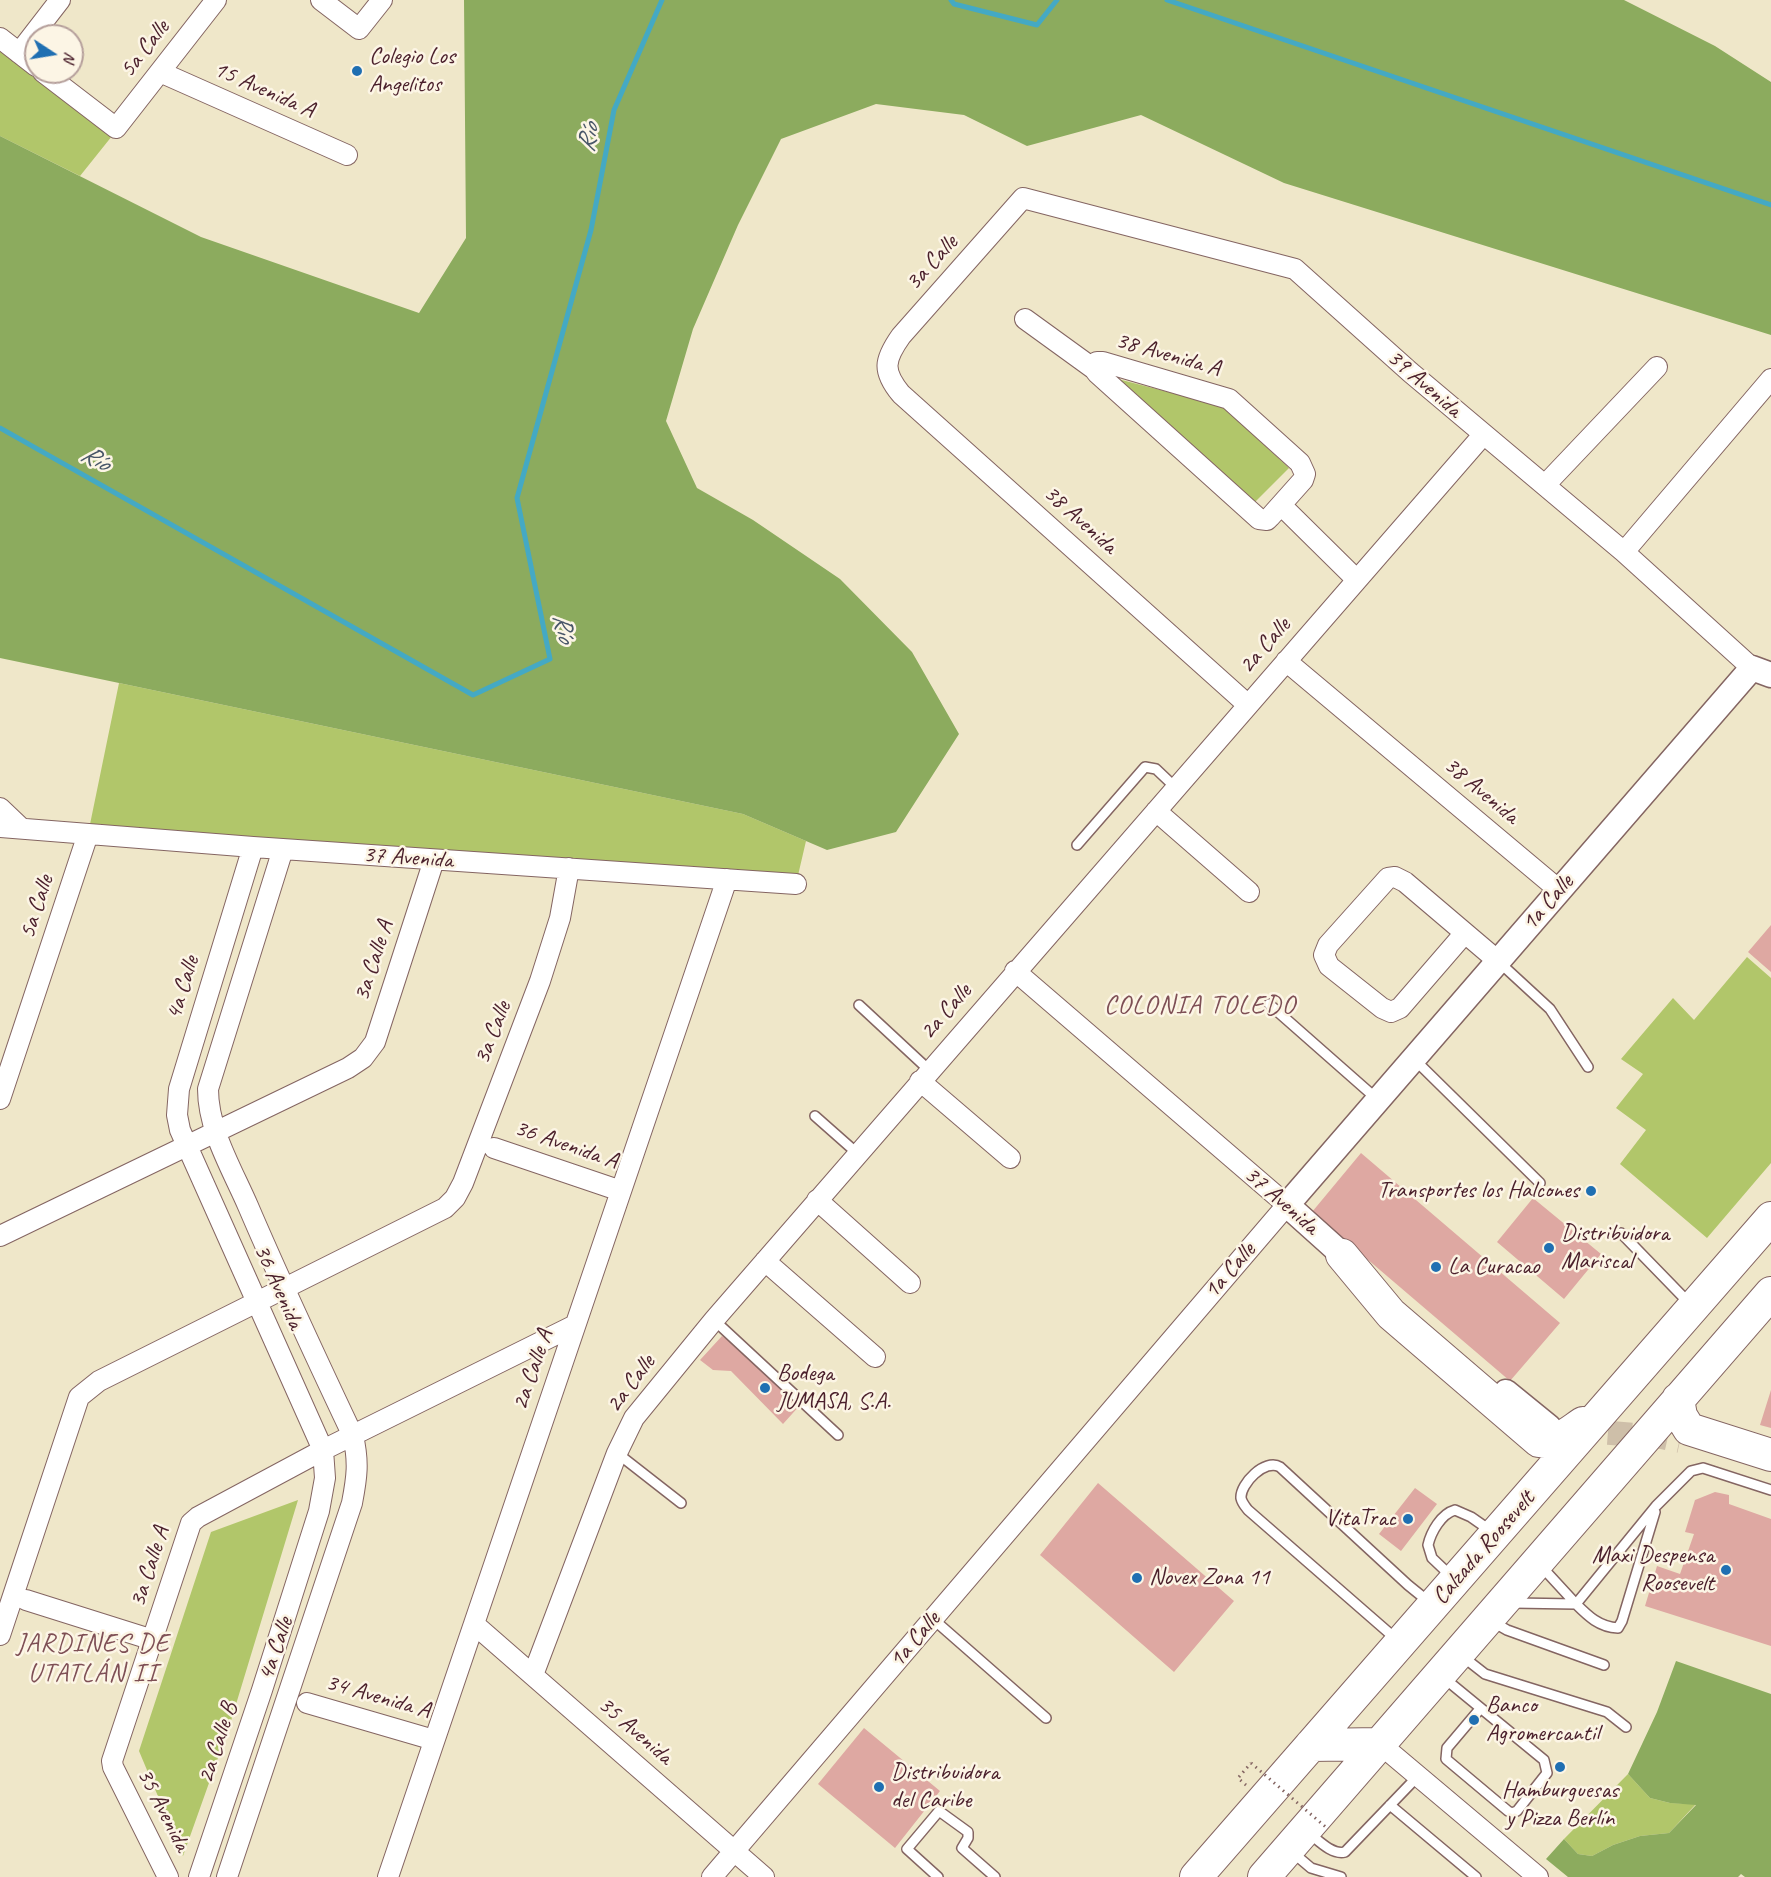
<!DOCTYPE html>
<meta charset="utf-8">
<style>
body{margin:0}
#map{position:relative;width:1771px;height:1877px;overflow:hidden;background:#efe7c9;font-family:Caveat,sans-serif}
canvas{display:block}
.north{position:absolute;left:24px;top:24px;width:60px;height:60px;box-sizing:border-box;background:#fcf5e5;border:2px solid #b59f9b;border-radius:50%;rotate:102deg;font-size:16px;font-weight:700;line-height:24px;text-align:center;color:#4a1f2b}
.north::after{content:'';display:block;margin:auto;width:21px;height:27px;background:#1f6fb2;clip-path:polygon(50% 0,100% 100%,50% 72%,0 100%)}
</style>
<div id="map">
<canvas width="1771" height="1877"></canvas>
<div class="north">N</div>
</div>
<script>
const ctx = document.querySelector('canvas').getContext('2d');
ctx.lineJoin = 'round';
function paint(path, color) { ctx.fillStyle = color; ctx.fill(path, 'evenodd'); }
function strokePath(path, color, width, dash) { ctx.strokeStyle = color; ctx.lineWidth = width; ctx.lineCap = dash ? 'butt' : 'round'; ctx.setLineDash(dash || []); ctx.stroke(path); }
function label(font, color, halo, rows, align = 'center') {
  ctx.font = font + ' Caveat,sans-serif'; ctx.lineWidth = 5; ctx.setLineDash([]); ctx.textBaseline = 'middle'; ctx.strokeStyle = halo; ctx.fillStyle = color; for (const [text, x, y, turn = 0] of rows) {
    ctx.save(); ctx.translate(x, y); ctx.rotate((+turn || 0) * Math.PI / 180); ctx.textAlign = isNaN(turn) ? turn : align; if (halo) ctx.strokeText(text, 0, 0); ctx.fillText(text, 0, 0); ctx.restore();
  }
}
paint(new Path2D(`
 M0 51 112 136 80 176 0 136Z
 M1114 378 1222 406 1289 468 1253 504Z
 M119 683 743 814 806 841 796 884 88 834Z
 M1747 957 1771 978V1163L1707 1238 1620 1164 1646 1130 1616 1108 1643 1074 1621 1059 1673 998 1694 1020Z
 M298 1500 230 1724 183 1856 139 1751 211 1532Z
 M1628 1774 1650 1798 1670 1803 1696 1804 1669 1833 1640 1836 1613 1845 1592 1856 1578 1854 1564 1839Z`), '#b1c66a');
paint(new Path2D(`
 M464 0H1624L1715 46 1771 82V335L1284 183 1141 115 1027 146 964 115 876 104 781 139 738 225 693 329 666 421 697 488 753 520 840 579 912 652 959 734 896 832 827 850 743 814 0 658V136L201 237 419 313 466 238Z
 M1676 1661 1771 1694V1877H1745L1741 1874 1738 1877H1568L1546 1859 1564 1839 1578 1854 1592 1856 1613 1845 1640 1836 1669 1833 1696 1805 1670 1803 1650 1798 1628 1774 1657 1712Z`), '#8cab5e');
strokePath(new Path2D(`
 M951 0 954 4 1037 25 1057 0
 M1167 0 1771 205
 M0 428 473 695 550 659 517 498 591 230 614 110 662 0`), '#44a9c4', 5);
paint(new Path2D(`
 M1771 925V972L1748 952Z
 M1361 1153 1560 1323 1510 1381 1312 1212Z
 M1533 1198 1601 1254 1564 1299 1497 1242Z
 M722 1336 744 1352 801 1404 783 1424 731 1371 713 1370 700 1360Z
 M1771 1390V1428L1760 1425Z
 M1098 1483 1234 1601 1174 1672 1040 1555Z
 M1415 1488 1437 1504 1401 1551 1379 1534Z
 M1715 1492 1729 1495V1504L1771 1519V1646L1645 1606 1657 1566 1680 1574 1694 1534 1685 1532 1695 1500Z
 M864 1728 940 1791 895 1848 818 1784Z`), '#dea8a2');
strokePath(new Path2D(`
 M1572 1430 1662 1437 1680 1441`), '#cebfa9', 24, [24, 12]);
const service = new Path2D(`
 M1077 845 1145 767 1156 769 1176 788
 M1499 962 1550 1009 1588 1067
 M1269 1004 1378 1100
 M859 1005 929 1070
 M1415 1060 1540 1183
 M815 1116 858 1154
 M1621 1233 1690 1304
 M714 1320 838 1435
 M617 1453 681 1503
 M1541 1566 1576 1604 1656 1506 1691 1471 1703 1468 1771 1490
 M1452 1577 1432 1558 1428 1545C1431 1532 1441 1514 1455 1510L1471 1517 1491 1531
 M1513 1603 1576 1604C1588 1616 1599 1627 1618 1628L1622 1621 1655 1512
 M933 1619 1046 1718
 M1493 1622 1507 1630 1604 1665
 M1396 1639 1248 1510C1245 1506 1242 1503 1241 1498 1240 1484 1265 1458 1280 1467L1408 1585 1429 1602
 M1462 1656 1485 1674 1607 1712 1626 1727
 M1444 1678 1544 1760 1547 1773 1517 1811 1512 1813 1508 1811 1446 1759 1447 1748 1480 1709
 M1390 1805 1476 1877
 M1309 1833C1319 1841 1332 1855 1345 1852L1418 1776
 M1291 1851 1311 1868 1341 1877
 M938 1877 907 1849 939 1811 968 1832V1838L962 1848 995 1877`);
const minor = new Path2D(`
 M321 0 359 29 382 0
 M0 38 36 66
 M19 53 60 0
 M43 72 116 128 216 0
 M160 72 347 155
 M1025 319 1094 369 1097 373 1259 519 1267 520 1270 517 1303 480 1305 474 1300 463 1229 399 1103 362H1097L1094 369
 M1545 485 1657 367
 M1281 505 1356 579
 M1624 552 1771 379
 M1286 661 1559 890
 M1248 705 901 394C882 371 884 360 901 336L1023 198 1295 269 1410 372 1624 552 1752 668
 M0 808 21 828
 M1156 811 1249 892
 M0 827 253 847 796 884
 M1464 934 1400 1008 1391 1012 1382 1008 1329 966 1324 955 1328 945 1388 878 1395 877 1405 882 1498 961
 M920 1081 1010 1158
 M0 1099 88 834
 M494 1148 621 1191
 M817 1200 910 1283
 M0 1236 348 1068 363 1058 375 1042 434 860
 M765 1261 875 1357
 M26 1600 153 1640
 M474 1624 764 1877
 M0 1635 79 1397 99 1381 445 1208 455 1198 463 1183 540 981 560 918 569 868
 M533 1675 617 1453 634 1418 714 1320 1483 435
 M307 1703 434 1740
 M1380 1744 1538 1877
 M168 1877 113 1767 112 1761 191 1523 198 1517 323 1450 575 1325
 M199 1877 262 1690 319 1511 325 1478 323 1450 180 1130 177 1115 179 1089 253 847
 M227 1877 352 1503C357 1477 359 1462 353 1436 317 1360 281 1283 248 1206 232 1169 208 1130 208 1089L283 849
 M388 1877 727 879
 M712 1877 1287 1205 1015 971`);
const tertiary = new Path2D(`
 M1355 1266 1287 1205 1752 668 1771 675
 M1506 1392 1549 1427`);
const trunk = new Path2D(`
 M1342 1255 1391 1314 1539 1441C1557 1444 1568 1433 1583 1423
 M1678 1399 1681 1416 1689 1429 1771 1455
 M1311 1745 1380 1744
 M1196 1877 1771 1218
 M1264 1877 1771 1293`);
strokePath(service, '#846562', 12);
strokePath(minor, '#846562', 22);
strokePath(tertiary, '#846562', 27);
strokePath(trunk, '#846562', 34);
strokePath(new Path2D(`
 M1246 1785 1238 1778 1251 1763`), '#846562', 3, [1.5, 4.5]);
strokePath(service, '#fff', 9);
strokePath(minor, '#fff', 20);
strokePath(tertiary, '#fff', 24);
strokePath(trunk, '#fff', 32);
strokePath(new Path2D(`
 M1251 1763 1328 1829`), '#846562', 3, [1.5, 4.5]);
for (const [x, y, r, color] of [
 [357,71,6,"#1f6fb2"],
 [1591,1191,6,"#1f6fb2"],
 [1549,1248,6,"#1f6fb2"],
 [1436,1267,6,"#1f6fb2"],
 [765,1388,6,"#1f6fb2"],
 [1408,1519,6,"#1f6fb2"],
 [1726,1570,6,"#1f6fb2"],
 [1137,1578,6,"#1f6fb2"],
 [1474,1720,6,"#1f6fb2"],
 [1560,1767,6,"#1f6fb2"],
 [879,1787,6,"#1f6fb2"]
]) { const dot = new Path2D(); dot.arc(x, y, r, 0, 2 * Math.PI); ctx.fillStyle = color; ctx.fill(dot); strokePath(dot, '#fcf5e5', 2); }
label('24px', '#4a1f2b', '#fcf5e5', [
 ["5a Calle",145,49,-52],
 ["15 Avenida A",264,90,24],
 ["3a Calle",932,263,-48],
 ["38 Avenida A",1168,355,16],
 ["39 Avenida",1424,384,41],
 ["38 Avenida",1080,520,42],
 ["2a Calle",1265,646,-49],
 ["38 Avenida",1481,791,40],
 ["37 Avenida",408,858,4],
 ["1a Calle",1548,903,-49],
 ["5a Calle",37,907,-72],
 ["3a Calle A",374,961,-72],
 ["4a Calle",183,988,-73],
 ["2a Calle",946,1012,-49],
 ["3a Calle",493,1033,-69],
 ["36 Avenida A",566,1145,19],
 ["37 Avenida",1281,1201,41],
 ["1a Calle",1230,1271,-49],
 ["36 Avenida",278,1287,66],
 ["2a Calle A",533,1370,-71],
 ["2a Calle",631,1384,-53],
 ["Calzada Roosevelt",1484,1548,-49],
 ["3a Calle A",150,1567,-72],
 ["1a Calle",915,1640,-50],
 ["4a Calle",276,1649,-71],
 ["34 Avenida A",378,1697,16],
 ["35 Avenida",635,1731,41],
 ["2a Calle B",218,1743,-72],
 ["35 Avenida",163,1810,63]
]);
label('24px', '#4a1f2b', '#fcf5e5', [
 ["Colegio Los",369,57],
 ["Angelitos",369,85],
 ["Transportes los Halcones",1579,1191,"right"],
 ["Distribuidora",1561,1234],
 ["Mariscal",1561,1262],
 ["La Curacao",1448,1267],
 ["Bodega",777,1374],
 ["JUMASA, S.A.",777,1402],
 ["VitaTrac",1396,1519,"right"],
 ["Maxi Despensa",1714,1556,"right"],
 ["Roosevelt",1714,1584,"right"],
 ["Novex Zona 11",1149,1578],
 ["Banco",1486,1706],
 ["Agromercantil",1486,1734],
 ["Distribuidora",891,1773],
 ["del Caribe",891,1801],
 ["Hamburguesas",1560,1791,"center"],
 ["y Pizza Berlín",1560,1819,"center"]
], 'left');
label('italic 26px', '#485668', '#fcf5e5', [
 ["Río",589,138,-79],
 ["Río",95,459,29],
 ["Río",563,628,78]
]);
ctx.letterSpacing = '1.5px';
label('26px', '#7e4f55', '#fcf5e5', [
 ["COLONIA TOLEDO",1200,1006],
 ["JARDINES DE",93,1644],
 ["UTATLÁN II",93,1674]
]);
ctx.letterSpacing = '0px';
</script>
